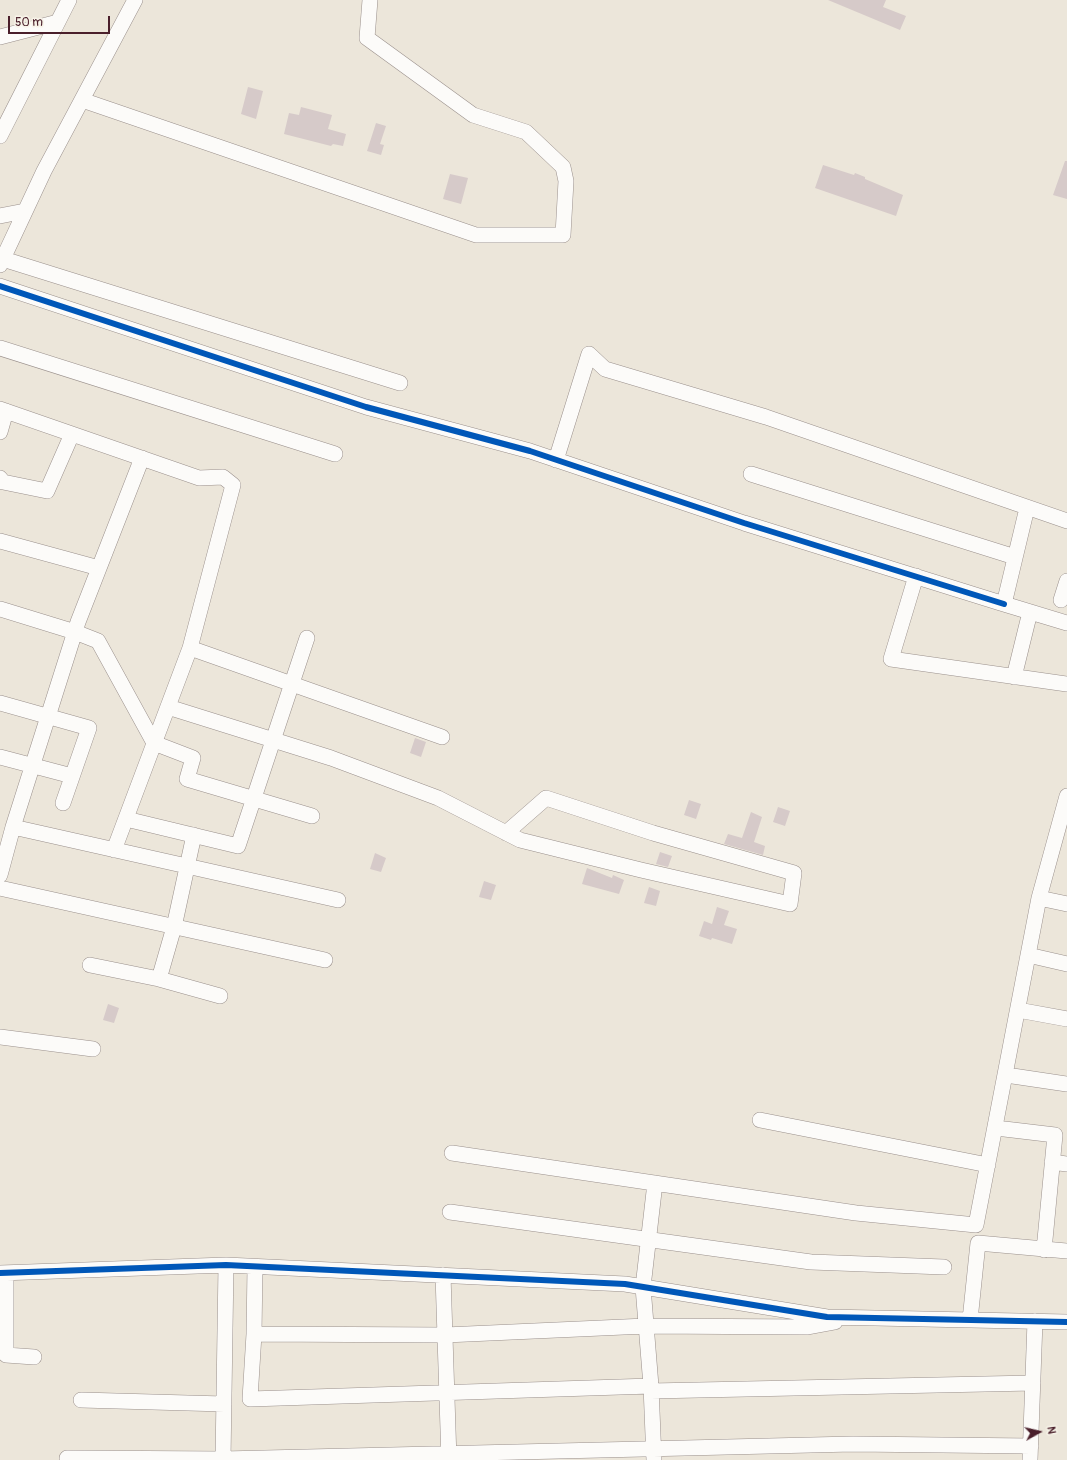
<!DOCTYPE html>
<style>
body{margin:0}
#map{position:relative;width:1067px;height:1460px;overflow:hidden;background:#ece6da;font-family:Pangolin,sans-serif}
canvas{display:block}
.north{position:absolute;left:1019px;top:1412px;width:40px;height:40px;-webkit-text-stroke:3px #f7f3e8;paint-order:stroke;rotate:82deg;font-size:11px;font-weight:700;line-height:16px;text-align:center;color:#4a1f2b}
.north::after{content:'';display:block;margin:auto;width:14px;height:18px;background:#4a1f2b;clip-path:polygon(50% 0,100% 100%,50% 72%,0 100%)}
.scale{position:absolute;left:8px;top:16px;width:102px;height:18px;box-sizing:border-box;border:2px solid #4a1f2b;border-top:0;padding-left:5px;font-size:12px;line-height:14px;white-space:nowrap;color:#4a1f2b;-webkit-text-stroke:3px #f7f3e8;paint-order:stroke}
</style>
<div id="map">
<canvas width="1067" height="1460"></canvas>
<div class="north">N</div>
<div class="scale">50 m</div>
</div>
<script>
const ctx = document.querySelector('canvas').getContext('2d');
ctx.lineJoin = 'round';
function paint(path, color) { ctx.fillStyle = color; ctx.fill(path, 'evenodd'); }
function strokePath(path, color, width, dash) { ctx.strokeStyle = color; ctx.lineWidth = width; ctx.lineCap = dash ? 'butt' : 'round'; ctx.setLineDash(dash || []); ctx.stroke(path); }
paint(new Path2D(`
 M828 0H886L883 7 906 16 900 30Z
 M248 87 263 91 256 119 241 114Z
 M301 107 332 115 328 129 346 134 343 146 333 144 331 146 284 134 289 113 299 115Z
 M376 123 386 126 380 144 384 145 381 155 367 151Z
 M1065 161H1067V199L1053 195Z
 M823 165 854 175 855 173 865 177V179L903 195 896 216 815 188Z
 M450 174 468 178 461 204 443 199Z
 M415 738 426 742 421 757 410 753Z
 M689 800 701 804 696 819 684 815Z
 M778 807 790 811 785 826 773 822Z
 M751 812 762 817 754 842 765 846 763 855 724 844 728 834 742 838Z
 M660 852 672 856 668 867 656 864Z
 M375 853 386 858 381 872 370 869Z
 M587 868 612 878 613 875 624 880 619 894 582 884Z
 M484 881 496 885 491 900 479 897Z
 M649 887 660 891 656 906 644 903Z
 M717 907 729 911 724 925 737 929 732 944 712 938 711 940 699 936 704 921 712 924Z
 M108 1004 119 1008 114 1023 103 1020Z`), '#d6cac9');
const street = new Path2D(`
 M0 37 58 22
 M82 100 476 235H563L566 181 563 167 526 132 473 115 367 38 370 0
 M0 136 69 0
 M0 216 25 211
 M0 259H3L400 383
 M0 265 44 171 135 0
 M0 286 366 407 530 451 744 523 1004 604
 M0 348 335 454
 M0 409 199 478 223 477 233 485 190 648 114 850
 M0 432 6 411
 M142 458 78 622 13 827 338 900
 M556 460 589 354 605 369 766 417 1067 521
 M751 474 1015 557
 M0 478 3 482 47 491 72 434
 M1027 508 1004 604 1067 623
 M0 541 99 568
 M916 576 891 659 1067 684
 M1061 600 1067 581
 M0 609 75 632 98 641 154 743 193 758 187 779 312 816
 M190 648 442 737
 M1014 677 1030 612
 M0 703 89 728 63 803
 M168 707 331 758 438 798 520 840 641 870 790 904 794 873 653 833 546 798 506 833
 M0 757 72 776
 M126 819 238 846 307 638
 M0 875 13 827
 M0 888 325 960
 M1039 898 1067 904
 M1028 955 1067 964
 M90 965 159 979 220 996
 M159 979 174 927 194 835
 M1018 1010 1067 1019
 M0 1037 93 1049
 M1006 1075 1067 1084
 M760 1120 988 1165
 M996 1128 1055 1135 1044 1250
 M452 1153 856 1213 976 1225 1039 898 1067 796
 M1052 1162 1067 1164
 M450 1212 811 1262 944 1267
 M255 1267 254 1334 445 1335 646 1326 808 1327 835 1322
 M0 1273 226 1265 625 1284 827 1317 1067 1322
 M6 1273V1355L34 1357
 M443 1275 449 1460
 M970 1320 978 1243 1067 1251
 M254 1334 250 1399 651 1386
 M651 1391 1033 1383
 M81 1400 224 1404
 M67 1458 223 1459 853 1444 1031 1446
 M223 1460 226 1265
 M654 1460 651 1386 643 1287 655 1183
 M1030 1460 1035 1321`);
strokePath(street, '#9a908c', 16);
strokePath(street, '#fcfbf9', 15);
strokePath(new Path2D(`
 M0 286 366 407 530 451 744 523 1004 604
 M0 1273 226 1265 625 1284 827 1317 1067 1322`), '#0057b8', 6);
</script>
